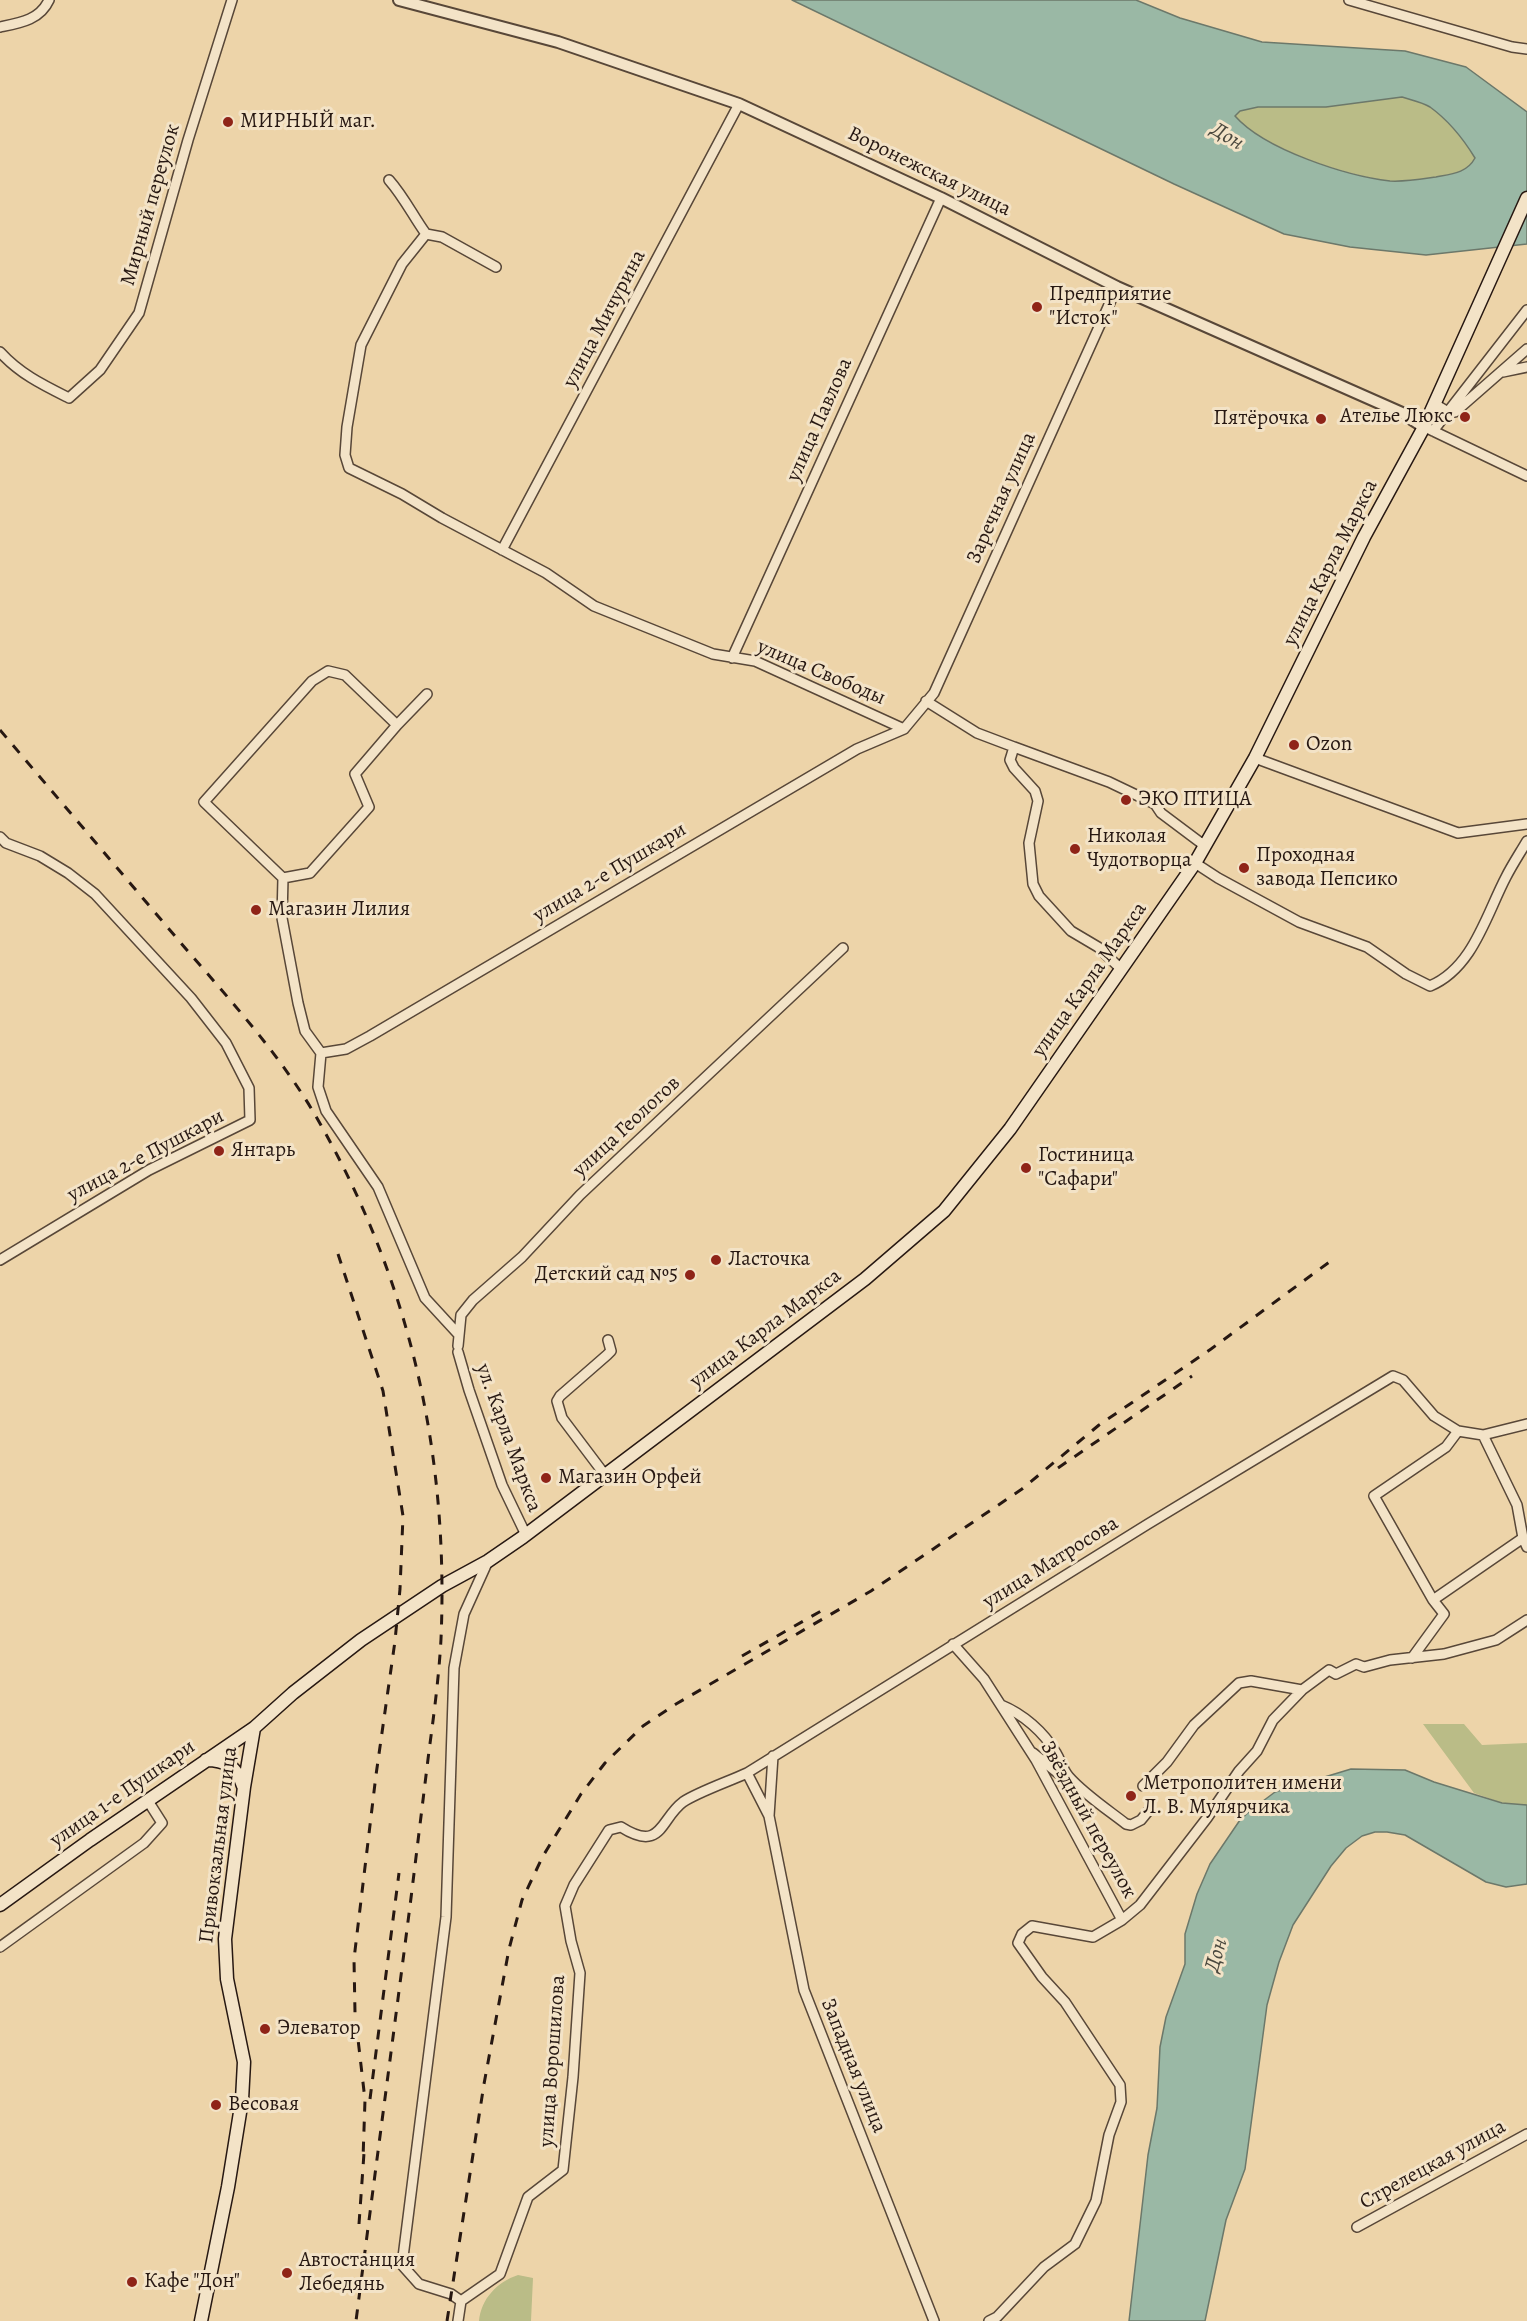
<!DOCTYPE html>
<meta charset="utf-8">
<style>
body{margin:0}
canvas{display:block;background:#edd4a9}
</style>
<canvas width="1527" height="2321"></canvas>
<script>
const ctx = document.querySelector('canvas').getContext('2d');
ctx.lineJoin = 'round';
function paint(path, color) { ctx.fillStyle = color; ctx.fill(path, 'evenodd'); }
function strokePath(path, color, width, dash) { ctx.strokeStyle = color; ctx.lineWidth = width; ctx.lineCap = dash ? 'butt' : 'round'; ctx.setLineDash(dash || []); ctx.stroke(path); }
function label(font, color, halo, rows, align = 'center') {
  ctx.font = font + ' Alegreya,serif'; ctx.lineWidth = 6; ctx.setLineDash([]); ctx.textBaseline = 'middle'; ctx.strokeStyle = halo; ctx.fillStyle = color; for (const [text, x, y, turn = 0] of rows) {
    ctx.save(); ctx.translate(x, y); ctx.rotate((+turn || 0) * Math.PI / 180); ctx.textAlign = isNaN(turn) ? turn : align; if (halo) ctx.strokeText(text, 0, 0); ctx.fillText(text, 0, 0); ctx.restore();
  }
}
paint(new Path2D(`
 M1402 97C1411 100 1422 102 1430 107 1448 120 1464 140 1475 158 1466 173 1452 174 1436 177 1422 179 1404 182 1390 181 1345 175 1266 150 1235 116L1240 111 1258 107H1326Z
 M1423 1724H1464L1482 1745 1527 1743V1805L1502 1803 1474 1793Z
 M518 2275 533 2278 531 2321H479C481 2299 497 2282 518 2275Z`), '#babc87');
const water = new Path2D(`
 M792 0H1136L1180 18 1262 42 1405 51 1466 67 1527 112V244L1426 255 1350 247 1284 234 1174 184ZM1402 97C1411 100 1422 102 1430 107 1448 120 1464 140 1475 158 1467 173 1452 174 1436 177 1422 179 1405 182 1390 181 1347 176 1265 150 1235 116L1240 111 1258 107H1326Z
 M1351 1769 1405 1770 1434 1782 1502 1803 1527 1805V1884L1506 1887 1486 1882 1405 1835 1387 1832H1375L1362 1836 1346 1848 1331 1866 1293 1925 1279 1962 1267 2005 1245 2169 1226 2220 1205 2321H1129L1148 2155 1157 2108 1160 2047 1166 2017 1185 1964V1934L1197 1894 1210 1864 1240 1820 1251 1810 1275 1792Z`);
paint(water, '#9ab8a5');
strokePath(water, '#6c786a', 1.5);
const minor = new Path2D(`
 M1349 0 1512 47 1527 49
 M0 27C20 23 40 20 49 0
 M389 180C404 197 413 216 426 234
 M496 267 442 237 426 234 402 264 361 345 347 427 345 455 349 468 402 494 442 518 546 573 594 606 713 654 755 661 904 729
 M0 352C20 374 43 385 69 398L100 370 139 313 188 140 232 0
 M1503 372 1527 367
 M1435 404 1448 412H1455L1527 349
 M1429 429 1527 476
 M1433 431 1527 310
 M502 550 739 104
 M732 658 941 198
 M926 701 977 733 1014 747 1010 760 1014 768 1035 791 1038 801 1029 843 1033 884 1039 896 1071 931 1098 947 1121 969
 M397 725 427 694
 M1014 747 1109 782 1155 804 1161 813 1205 846
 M1255 758 1458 833 1527 824
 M0 837 6 843 40 856 68 873 95 894 191 998 226 1043 249 1088 250 1120 149 1170 0 1260
 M1195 863 1218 878 1299 922 1367 947 1406 974 1430 986C1473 968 1486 915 1506 877 1512 865 1520 853 1527 841
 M283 878 310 873 369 807 355 774 397 725 345 675 328 671 312 681 204 802 283 878 282 918 298 1003 305 1031 321 1053
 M321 1053 346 1049 370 1036 857 749 904 729 934 693 1117 287
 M321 1053 318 1087 326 1111 378 1187 425 1298 459 1335
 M458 1346 461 1315 473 1300 522 1257 580 1195 843 948
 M458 1352 469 1390 502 1485 526 1535
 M1483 1435 1517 1505 1523 1538 1527 1547
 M605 1475 562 1418 557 1401 560 1396 607 1355 611 1351 608 1340
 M1523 1538 1433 1600 1374 1496 1446 1447 1458 1431 1483 1435 1527 1424
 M953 1644 984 1679 1036 1760 1122 1920 1093 1937 1032 1926 1022 1934 1018 1943 1042 1977 1065 2002 1120 2085 1121 2102 1109 2135 1096 2201 1075 2244 1044 2267 997 2317 989 2321
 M1412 1658 1444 1614 1433 1600
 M1001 1705C1023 1714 1044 1732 1056 1753 1061 1761 1062 1769 1069 1777 1084 1794 1108 1810 1126 1824L1131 1825 1141 1820 1150 1809
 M1033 1753 1069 1782
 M747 1773 769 1816 773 1756
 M1143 1786 1167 1762 1194 1725 1239 1683 1251 1681 1302 1690
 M769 1816 804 1990 934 2321
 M1122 1920 1140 1905 1207 1818 1239 1771 1257 1751 1273 1720 1302 1690 1329 1670 1336 1674 1356 1664 1364 1667 1390 1660 1444 1654 1496 1640 1527 1620
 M0 1947 144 1843 162 1823 148 1801
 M1357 2227 1527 2134
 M461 2301 451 2294 419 2284 402 2265 446 1917 454 1668 464 1614 488 1561
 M458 2321 461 2301 500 2274 528 2197 563 2170 573 2077 580 1973 571 1941 565 1906 574 1885 609 1830 621 1827C662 1853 660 1819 683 1802 698 1792 730 1781 747 1773L1148 1524 1393 1376 1403 1380 1434 1416 1458 1431`);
const tertiary = new Path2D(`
 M399 0 558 42 739 104 941 198 1117 287 1402 413 1424 427`);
const secondary = new Path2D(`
 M206 1760C226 1760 237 1767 243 1786
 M0 1905 90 1840 254 1728 293 1693 361 1640 442 1586 488 1561 523 1537 865 1279 944 1211 1010 1129 1195 863 1255 758 1364 537 1424 427 1527 198
 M201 2321 228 2187 242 2100 244 2062 227 1979 225 1939 244 1787 254 1728`);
strokePath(minor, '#584738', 12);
strokePath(tertiary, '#584738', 14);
strokePath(secondary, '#271812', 15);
strokePath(minor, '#f3e3c7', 9);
strokePath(tertiary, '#f3e3c7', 10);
strokePath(secondary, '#f3e3c7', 12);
strokePath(new Path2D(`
 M0 730C62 803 124 876 186 949 231 1001 279 1054 314 1113 409 1276 449 1451 441 1639 439 1676 434 1714 429 1751 423 1800 417 1849 411 1898 393 2039 374 2180 356 2321
 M338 1254 383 1391 403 1516 400 1589 395 1641 376 1775 354 1959 355 2013 365 2100 363 2159
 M1058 1468 1192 1376
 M742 1656 828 1607
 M370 2099 399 1873
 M359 2224 364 2153
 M447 2321 484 2084 509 1949 522 1900 543 1856 581 1794 605 1763 643 1726 676 1704 871 1591 1022 1489 1099 1425 1211 1349 1332 1260`), '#271812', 3, [10, 10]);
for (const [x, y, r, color] of [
 [228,122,6,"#8f2418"],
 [1037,307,6,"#8f2418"],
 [1465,417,6,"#8f2418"],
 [1321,419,6,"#8f2418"],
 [1294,745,6,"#8f2418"],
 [1126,800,6,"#8f2418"],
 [1075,849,6,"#8f2418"],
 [1244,868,6,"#8f2418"],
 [256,910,6,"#8f2418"],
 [219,1151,6,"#8f2418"],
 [1026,1168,6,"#8f2418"],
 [716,1260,6,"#8f2418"],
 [690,1275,6,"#8f2418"],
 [546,1478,6,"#8f2418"],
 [1131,1796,6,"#8f2418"],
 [265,2029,6,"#8f2418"],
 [216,2105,6,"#8f2418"],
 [287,2273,6,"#8f2418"],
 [132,2282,6,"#8f2418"]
]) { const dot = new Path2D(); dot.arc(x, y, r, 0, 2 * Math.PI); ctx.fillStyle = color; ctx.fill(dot); strokePath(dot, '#f3e3c7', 2); }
label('21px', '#271812', '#f3e3c7', [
 ["МИРНЫЙ маг.",240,122],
 ["Предприятие",1049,295],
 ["\"Исток\"",1049,319],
 ["Ателье Люкс",1453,417,"right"],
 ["Пятёрочка",1309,419,"right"],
 ["Ozon",1306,745],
 ["ЭКО ПТИЦА",1138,800],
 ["Николая",1087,837],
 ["Чудотворца",1087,861],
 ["Проходная",1256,856],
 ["завода Пепсико",1256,880],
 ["Магазин Лилия",268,910],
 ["Янтарь",231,1151],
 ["Гостиница",1038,1156],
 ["\"Сафари\"",1038,1180],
 ["Ласточка",728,1260],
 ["Детский сад №5",678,1275,"right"],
 ["Магазин Орфей",558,1478],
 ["Метрополитен имени",1143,1784],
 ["Л. В. Мулярчика",1143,1808],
 ["Элеватор",277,2029],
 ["Весовая",228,2105],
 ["Автостанция",299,2261],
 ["Лебедянь",299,2285],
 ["Кафе \"Дон\"",144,2282]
], 'left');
label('21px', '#271812', '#f3e3c7', [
 ["Воронежская улица",929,172,26],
 ["Мирный переулок",151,205,-74],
 ["улица Мичурина",605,319,-62],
 ["улица Павлова",820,420,-66],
 ["Заречная улица",1002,498,-66],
 ["улица Карла Маркса",1331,563,-63],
 ["улица Свободы",821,673,23],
 ["улица 2-е Пушкари",610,873,-31],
 ["улица Карла Маркса",1090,980,-55],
 ["улица Геологов",627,1127,-43],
 ["улица 2-е Пушкари",146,1156,-28],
 ["улица Карла Маркса",766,1329,-37],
 ["ул. Карла Маркса",508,1438,70],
 ["улица Матросова",1051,1563,-32],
 ["улица 1-е Пушкари",123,1794,-35],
 ["Звёздный переулок",1088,1820,61],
 ["Привокзальная улица",219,1845,-83],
 ["улица Ворошилова",553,2061,-86],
 ["Западная улица",853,2066,68],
 ["Стрелецкая улица",1433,2165,-29]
]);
label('italic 22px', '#4a483e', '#f3e3c7', [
 ["Дон",1227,137,31],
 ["Дон",1217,1955,-74]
]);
</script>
